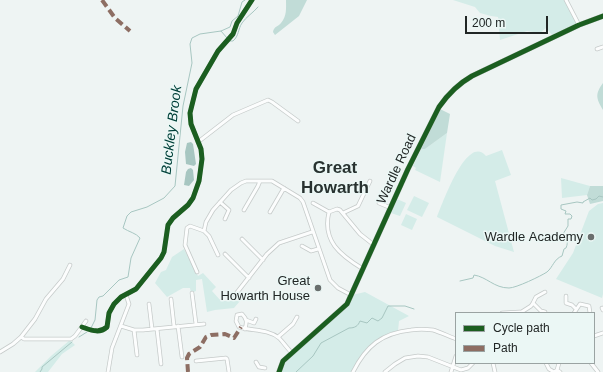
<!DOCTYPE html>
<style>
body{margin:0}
#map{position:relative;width:603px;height:372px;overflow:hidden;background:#eef4f3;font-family:Helvetica,sans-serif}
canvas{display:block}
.legend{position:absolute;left:455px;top:312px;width:140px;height:52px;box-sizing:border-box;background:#ebf7f5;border:1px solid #9aa3a2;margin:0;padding:5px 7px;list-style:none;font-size:12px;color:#212625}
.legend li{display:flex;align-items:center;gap:8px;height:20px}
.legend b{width:20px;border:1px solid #9aa3a2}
.scale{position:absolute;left:465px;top:16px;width:83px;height:18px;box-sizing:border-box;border:2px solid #212625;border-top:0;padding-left:5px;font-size:12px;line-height:14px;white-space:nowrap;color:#212625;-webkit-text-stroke:3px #ebf7f5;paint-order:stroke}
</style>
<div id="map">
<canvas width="603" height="372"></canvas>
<ul class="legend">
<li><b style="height:5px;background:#1b5e20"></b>Cycle path</li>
<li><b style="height:5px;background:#8d6e63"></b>Path</li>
</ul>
<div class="scale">200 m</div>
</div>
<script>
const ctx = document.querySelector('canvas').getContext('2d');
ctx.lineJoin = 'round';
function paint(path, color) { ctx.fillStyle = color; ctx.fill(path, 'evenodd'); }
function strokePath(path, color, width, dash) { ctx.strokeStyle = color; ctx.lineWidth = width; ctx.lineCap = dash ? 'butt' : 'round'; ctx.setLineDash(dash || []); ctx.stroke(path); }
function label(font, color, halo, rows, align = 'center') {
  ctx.font = font + ' Helvetica,sans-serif'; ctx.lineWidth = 3; ctx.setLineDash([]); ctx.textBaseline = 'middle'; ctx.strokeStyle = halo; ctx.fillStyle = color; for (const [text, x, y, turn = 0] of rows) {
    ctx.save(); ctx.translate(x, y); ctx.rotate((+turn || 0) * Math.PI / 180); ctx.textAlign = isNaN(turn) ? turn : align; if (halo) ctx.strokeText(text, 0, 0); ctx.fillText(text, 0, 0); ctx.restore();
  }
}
paint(new Path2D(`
 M453 0H564L578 24 552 35 546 28 540 33 527 31 500 40 498 17 491 16 480 13 475 7Z
 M447 133 440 182 415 170 416 168 413 166 421 149H425Z
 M502 150 511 175 495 181 514 252 495 246 437 217C442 205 467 133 486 156Z
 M561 178 590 186 587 195 562 198Z
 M414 196 429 203 422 217 407 210Z
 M397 199 406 203 400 216 391 213Z
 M603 203V294L602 298 556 279 573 253 589 211 598 204Z
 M406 214 417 219 412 230 401 225Z
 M184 249 198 276 203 273 216 287 212 291 221 301H240L234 308 215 310 207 312 202 279 196 280V291L191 293 190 288H183L167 297 155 283 161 272 166 270 172 257Z
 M365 292 409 316 399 321 398 331C375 336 366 354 353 372H280L284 362 341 312 352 295Z
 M70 340 75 345 62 354 48 372H35L51 356Z`), '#d4ece8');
paint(new Path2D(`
 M286 0H307L299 16 275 35 273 32C274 26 278 27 281 23 287 16 286 8 286 0Z
 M603 83V110C596 98 595 94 603 83Z
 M440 109 450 114 447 133 425 149H421Z
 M590 186H603V201L590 204 587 195Z`), '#c1dcd7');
paint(new Path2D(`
 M191 142 193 144 196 164 194 166 186 164 185 152 187 143Z
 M191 168 193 170 194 180 189 186 184 185 186 172 188 169Z`), '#a7c6c1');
strokePath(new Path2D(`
 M221 31 230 27 232 21 238 16 242 2 245 0
 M229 41H233C239 36 238 29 242 23 246 17 253 13 258 7
 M460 281 473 278 474 275C487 277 494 288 509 288 516 288 541 276 547 272 553 267 554 259 562 256L564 249 566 248C569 241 566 239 563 234L568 226V219H571L572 216 570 214H565L566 211 561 209V205L577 202 583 203V202L590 198 592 200 596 199 599 196 603 197
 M91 328 95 320 97 300 99 297 103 296 119 280 128 277 131 258 140 238C136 233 129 232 123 228L127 216 131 212 147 207 164 198 175 186 183 106 192 63 190 44 192 38 200 34 221 31 227 38
 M79 337 87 332
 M40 372 42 369V367L72 342
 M296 372 313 356 321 343 349 328C355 328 358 326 360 321L367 323 372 318 378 321 382 318 388 306H405L414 309`), '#a7c6c1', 1);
const street = new Path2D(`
 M566 0 579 25
 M597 49 603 47
 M198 142 233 115 268 100 272 102 298 121
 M220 202 229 210 225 219
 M313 203 329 212
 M379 203 391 208
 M244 210 258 186 260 181
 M270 212 284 188
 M329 212C322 241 340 255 363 269
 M329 212 337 209 340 210 360 234 374 245
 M343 213 358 206 370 181
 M242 239 263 260
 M302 246 311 251 318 249
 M225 254 249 278
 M218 255 209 236 204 231 206 222 213 210 231 190 241 183 246 181H272L300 198 303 202 330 280 338 288 351 295
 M197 272 185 245 187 228 190 226 204 231
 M192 293 196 324
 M235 295 267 254 279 243 312 232
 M566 296V303L572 305 576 309
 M171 299 174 326
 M533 303 536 297 545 292
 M149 304 152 329
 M602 308 603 310
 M502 313 520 312
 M520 313 531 306 533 303 541 311 545 312
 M574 313 580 304 589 306 590 313
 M246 320 254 323 256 319
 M121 326 134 330H143L204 324
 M178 326 182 357
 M82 327C91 330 99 334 107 327L109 313 114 304 121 297 136 289 161 258 164 252 168 225 173 218 188 205 193 198 199 181 202 159 201 149 191 124 190 113 196 89 218 51 233 34 237 23 252 0
 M157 329 161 364
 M245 329C247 322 247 319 242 314L237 315 236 321 239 327C252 331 268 329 279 338 283 342 287 348 292 353
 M134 330 137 355
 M594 336 603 333
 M21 337 35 319 46 299 63 279 70 265
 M278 337 293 324 297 317
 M0 352 13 344 21 337 24 339H71L75 336 86 321
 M196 361 226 358 227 359 229 372
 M256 362 259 367 265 368
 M493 363 495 372
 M546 363 549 369 554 372 557 370 560 372
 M591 363 598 372
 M557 370 559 363
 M108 372 112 348 129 304 126 295
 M353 372C366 346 382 333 411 330 417 329 426 329 433 330 440 332 448 336 456 339
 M385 372 395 364 405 358 418 356 428 357 461 370 468 368 473 363
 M451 372 456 356`);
const secondary = new Path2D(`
 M279 372 283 361 292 353 347 304 408 169 439 107C448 94 458 84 472 76L579 25 603 16`);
strokePath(street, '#c5cac9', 4.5);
strokePath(secondary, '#c5cac9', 5.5);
strokePath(street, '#fcfdfd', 3);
strokePath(secondary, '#eaf1f0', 4);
strokePath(new Path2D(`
 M102 0 115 18 130 31
 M188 372 187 358 189 354 200 347 206 337 211 335 225 334 234 338 241 327`), '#8d6e63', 4, [8, 4]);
strokePath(new Path2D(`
 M82 327C91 330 99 334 107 327L109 313 114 304 121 297 136 289 161 258 164 252 168 225 173 218 188 205 193 198 199 181 202 159 201 149 191 124 190 113 196 89 218 51 233 34 237 23 252 0
 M279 372 283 361 292 353 347 304 408 169 439 107C448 94 458 84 472 76L579 25 603 16`), '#1b5e20', 5);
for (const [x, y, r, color] of [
 [591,237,4,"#696e6d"],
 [318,288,4,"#696e6d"]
]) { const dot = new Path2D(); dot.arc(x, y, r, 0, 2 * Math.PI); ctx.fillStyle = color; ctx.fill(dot); strokePath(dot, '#ebf7f5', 1.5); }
label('13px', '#212625', '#ebf7f5', [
 ["Wardle Road",397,169,-65]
]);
label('13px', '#212625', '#ebf7f5', [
 ["Wardle Academy",583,237],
 ["Great",310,281],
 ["Howarth House",310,296]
], 'right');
label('italic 14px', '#004039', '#ebf7f5', [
 ["Buckley Brook",172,130,-83]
]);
label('bold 17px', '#283230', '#ebf7f5', [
 ["Great",335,168],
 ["Howarth",335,188]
]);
</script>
